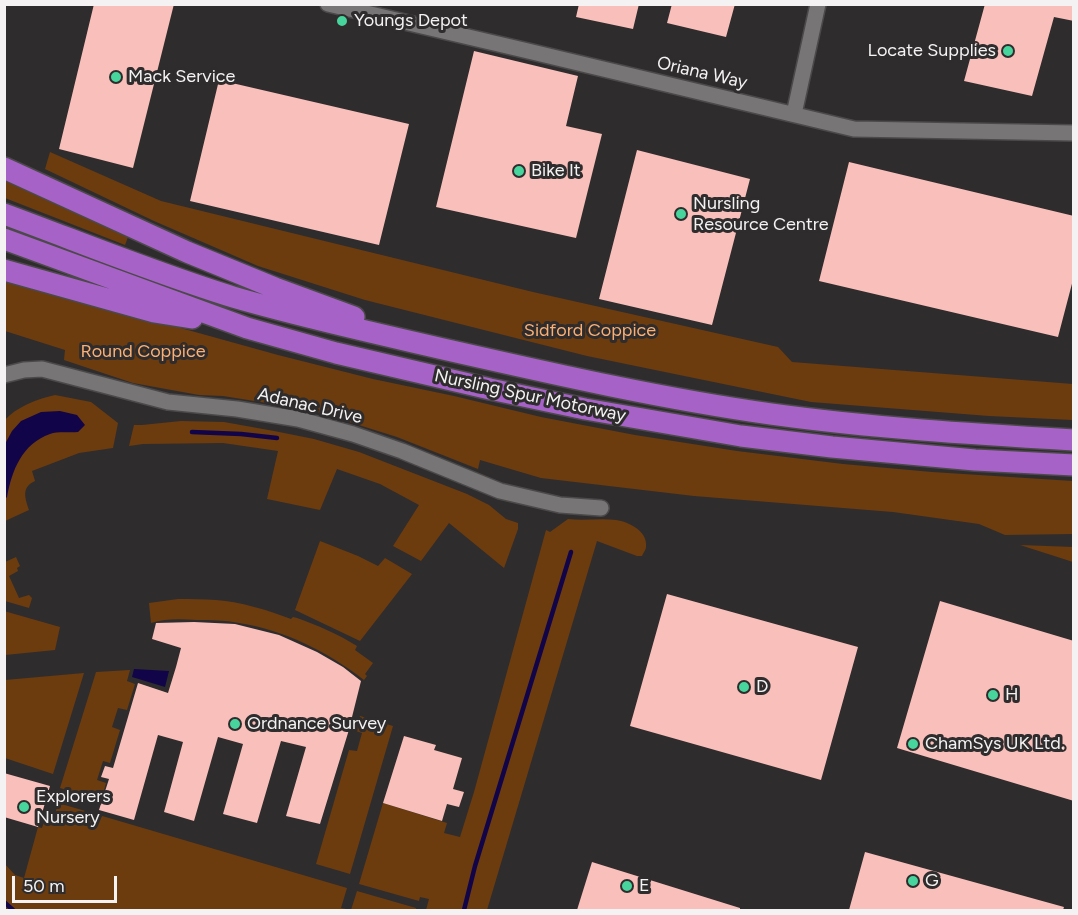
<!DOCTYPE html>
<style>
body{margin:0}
#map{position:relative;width:1078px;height:915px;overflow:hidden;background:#2f2c2d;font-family:Figtree,sans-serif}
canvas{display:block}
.frame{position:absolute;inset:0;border:6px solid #f4f2f3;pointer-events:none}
.scale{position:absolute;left:12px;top:876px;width:105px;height:27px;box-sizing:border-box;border:3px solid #f4f2f3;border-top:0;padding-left:8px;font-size:18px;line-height:21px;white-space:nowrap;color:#f4f2f3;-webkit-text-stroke:4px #2f2c2d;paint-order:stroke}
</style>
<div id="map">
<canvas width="1078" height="915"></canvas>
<div class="frame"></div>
<div class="scale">50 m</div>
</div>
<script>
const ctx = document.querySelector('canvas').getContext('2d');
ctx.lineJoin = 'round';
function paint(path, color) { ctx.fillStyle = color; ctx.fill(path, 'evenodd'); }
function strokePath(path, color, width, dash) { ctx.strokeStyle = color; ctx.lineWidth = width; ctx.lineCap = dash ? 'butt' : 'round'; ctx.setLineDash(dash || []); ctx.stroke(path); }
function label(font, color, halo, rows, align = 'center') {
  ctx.font = font + ' Figtree,sans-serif'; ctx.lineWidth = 6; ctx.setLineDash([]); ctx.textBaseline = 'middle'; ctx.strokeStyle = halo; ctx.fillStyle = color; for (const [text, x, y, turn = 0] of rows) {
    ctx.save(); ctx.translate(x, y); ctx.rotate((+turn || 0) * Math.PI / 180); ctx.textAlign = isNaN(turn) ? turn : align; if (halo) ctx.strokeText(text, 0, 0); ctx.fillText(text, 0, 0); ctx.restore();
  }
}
paint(new Path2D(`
 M50 152 161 201 533 292 778 347 792 362 1073 384V420L989 416 811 402 587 356 365 300 258 266 154 221 45 169Z
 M4 178 128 237 125 245 5 198Z
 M4 279 278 355 373 379 454 396 541 417 635 435 737 451 843 464 932 472 1073 481V534L1005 535 979 524 893 512 694 496 541 478 480 460 478 469 397 437 311 410 223 396 199 395 133 383 64 360 65 350 5 331Z
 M55 395 91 402 118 423 113 448 79 453 32 471 35 481C21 487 25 498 29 510L5 521 4 421C16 407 37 399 55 395Z
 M181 421 224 422 274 431 314 439 359 452 467 494 489 505 506 519 518 523V529L504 568 449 523 421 561 393 546 419 505 380 484 337 469 320 510 267 499 278 451 223 443 143 444 129 446 134 425H142Z
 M568 519C584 521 600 518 616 520 629 522 648 531 646 547 646 550 643 553 642 556H637L597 541 487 910H426L429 899 420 897 419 901 359 884 383 803 447 823 444 833 460 837 474 792 546 530 550 532Z
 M320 541 358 556 378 566 385 558 412 574 360 641 295 610Z
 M1020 545 1073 547V562Z
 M16 557 20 566 17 568 18 571 9 576 19 598 29 595 32 598 29 608 5 601V562Z
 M178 599C190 599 203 599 216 600 242 602 267 610 291 619L293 617 297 618C317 625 338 634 357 646L355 650 373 663 365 674 367 676 364 680C328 652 285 630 239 623 225 620 211 620 197 620 182 619 166 618 151 623L149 603Z
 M4 611 60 627 55 650 5 655Z
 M130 670 127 681 135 684 127 710 118 708 112 727 120 730 110 763 103 761 97 780 106 783 101 801 60 788 96 672Z
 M84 673 53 774 5 758V680Z
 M360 716 393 726 350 874 316 864 349 750 357 751 362 733 356 731Z
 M58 803 347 888 341 908 351 910 357 891 416 908V910H8L5 907 4 863 15 875 24 878 38 827 42 828 46 816 54 818Z`), '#6c3c0e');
paint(new Path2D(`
 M60 411 77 415 85 425 78 432C69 433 58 431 50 434 22 444 12 470 7 497L5 499V444L12 431 21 421 41 412Z
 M134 669 169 671 165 687 132 677Z`), '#120448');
strokePath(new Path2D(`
 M192 432 241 434 277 438
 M4 902 13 910
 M464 910 475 866 571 552`), '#120448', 4.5);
paint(new Path2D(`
 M94 4H174L133 168 59 149Z
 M579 4H639L633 29 576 17Z
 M672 4H735L726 37 667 23Z
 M985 4H1074V21L1054 17 1032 96 964 81Z
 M474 51 578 76 566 126 602 134 576 238 436 207Z
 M219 80 409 124 379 245 190 201Z
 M637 150 750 179 712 325 599 299Z
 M849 162 1074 216V276L1058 337 819 281Z
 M667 594 858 647 821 780 630 726Z
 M940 601 1074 641V801L897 748Z
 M194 622 235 624 279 635 317 652 343 667 361 681 348 733 320 824 286 816 306 747 281 741 257 823 223 814 243 744 218 737 194 821 164 812 183 742 158 735 134 820 99 810 109 779 101 777 105 766 113 768 138 683 168 693 176 667 181 648 152 639 156 623Z
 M404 736 436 745 434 750 462 758 453 789 464 792 459 807 447 804 442 821 383 803Z
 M4 773 50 786 38 827 4 817Z
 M865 852 1064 907 1063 910H849Z
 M592 862 740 908V910H577Z`), '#f9bfba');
const minor = new Path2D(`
 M328 4 528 51 854 129 1074 133
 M794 114 818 4
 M4 375 24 370 42 369 168 402 237 409 298 419 353 434 402 451 500 491 560 505 601 508`);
const highway = new Path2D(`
 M4 168 187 252 275 288 354 317
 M4 214C80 242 155 273 233 297 305 318 379 334 452 351 558 375 664 399 771 414 872 428 972 434 1074 440
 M4 239 247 328 336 353 490 389 585 409 741 436 832 447 975 460 1074 465
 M4 270 154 312 192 318`);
strokePath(minor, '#4c494a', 18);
strokePath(highway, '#4c494a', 24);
strokePath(minor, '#787576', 15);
strokePath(highway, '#a662c6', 21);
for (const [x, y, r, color] of [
 [342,21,6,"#48d49d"],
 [1008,51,6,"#48d49d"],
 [116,77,6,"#48d49d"],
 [519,171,6,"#48d49d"],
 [681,214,6,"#48d49d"],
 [744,687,6,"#48d49d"],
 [993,695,6,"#48d49d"],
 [235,724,6,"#48d49d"],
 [913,744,6,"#48d49d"],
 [24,807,6,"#48d49d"],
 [913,881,6,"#48d49d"],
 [627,886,6,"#48d49d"]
]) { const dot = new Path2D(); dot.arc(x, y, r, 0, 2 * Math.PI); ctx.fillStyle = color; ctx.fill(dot); strokePath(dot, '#2f2c2d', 2); }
label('18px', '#f4f2f3', '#2f2c2d', [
 ["Youngs Depot",354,21],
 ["Locate Supplies",996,51,"right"],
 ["Mack Service",128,77],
 ["Bike It",531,171],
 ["Nursling",693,204],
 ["Resource Centre",693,225],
 ["D",756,687],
 ["H",1005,695],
 ["Ordnance Survey",247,724],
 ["ChamSys UK Ltd.",925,744],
 ["Explorers",36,797],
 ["Nursery",36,818],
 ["G",925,881],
 ["E",639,886]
], 'left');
label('18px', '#f4f2f3', '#2f2c2d', [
 ["Oriana Way",702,73,13],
 ["Nursling Spur Motorway",530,396,12],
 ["Adanac Drive",310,406,13]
]);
label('18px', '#fab075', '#2f2c2d', [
 ["Sidford Coppice",590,331],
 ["Round Coppice",143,352]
]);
</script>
